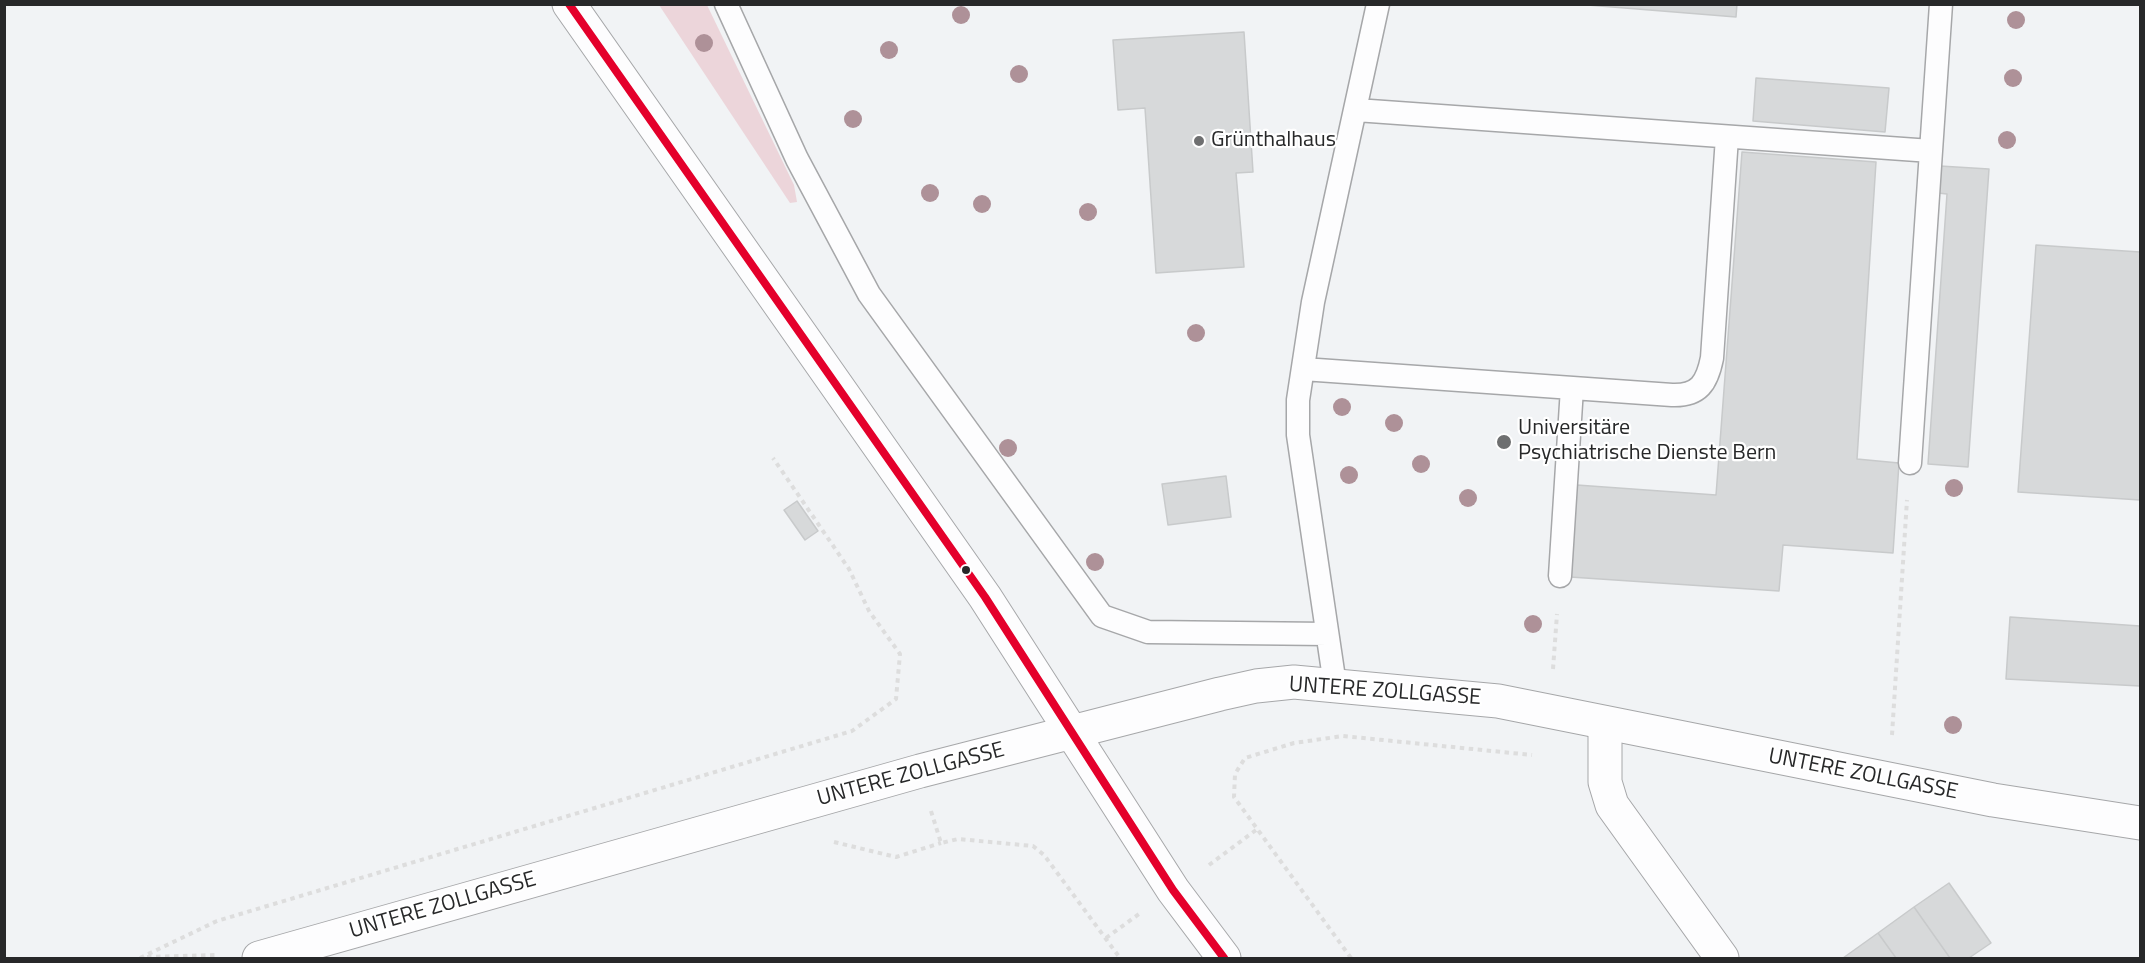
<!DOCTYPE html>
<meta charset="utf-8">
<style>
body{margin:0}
#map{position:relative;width:2145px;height:963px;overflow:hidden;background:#f1f3f5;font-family:"Titillium Web",sans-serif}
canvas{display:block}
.frame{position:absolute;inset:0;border:6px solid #272829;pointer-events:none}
</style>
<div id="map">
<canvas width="2145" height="963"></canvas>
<div class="frame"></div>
</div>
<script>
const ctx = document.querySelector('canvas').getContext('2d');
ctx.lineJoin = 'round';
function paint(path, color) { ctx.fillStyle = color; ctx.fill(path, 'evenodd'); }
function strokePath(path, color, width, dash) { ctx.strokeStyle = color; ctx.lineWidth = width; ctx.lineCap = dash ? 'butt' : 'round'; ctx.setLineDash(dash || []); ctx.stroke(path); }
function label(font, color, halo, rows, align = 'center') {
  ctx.font = font + ' "Titillium Web",sans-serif'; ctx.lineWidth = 4.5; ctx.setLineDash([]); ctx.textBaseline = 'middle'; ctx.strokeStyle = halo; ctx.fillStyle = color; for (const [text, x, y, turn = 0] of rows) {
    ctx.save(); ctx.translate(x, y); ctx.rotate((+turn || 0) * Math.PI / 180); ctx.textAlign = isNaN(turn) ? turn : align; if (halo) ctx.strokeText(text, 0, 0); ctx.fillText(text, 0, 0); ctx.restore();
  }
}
paint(new Path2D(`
 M659 5H707L794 185 797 202 790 203Z`), '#ecd5da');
const building = new Path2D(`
 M1575 4H1737L1736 17Z
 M1244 32 1253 172 1236 173 1244 267 1156 273 1145 108 1118 110 1113 40Z
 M1756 78 1889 88 1885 132 1753 121Z
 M1742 152 1876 162 1857 459 1899 463 1893 553 1783 545 1779 591 1570 577 1577 485 1716 495Z
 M1940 166 1989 169 1968 467 1928 464 1947 194 1938 193Z
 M2036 245 2140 252V500L2018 492Z
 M1226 476 1231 517 1168 525 1162 484Z
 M797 501 818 531 805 540 784 510Z
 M2010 617 2140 626V686L2006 679Z
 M1949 883 1991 943 1969 958H1950L1914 907Z
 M1914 907 1950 958H1896L1878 933Z
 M1878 933 1896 958H1843Z`);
paint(building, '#d7d9da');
strokePath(building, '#c8cacb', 1.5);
const lane = new Path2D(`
 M726 4 797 159 869 294 1102 616 1148 632 1327 634
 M1356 110 1931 151 1941 4
 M1303 369 1672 395C1699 396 1707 383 1712 358L1727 137
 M1910 463 1931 151
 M1560 576 1572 388
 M1335 685 1298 435V400L1313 302 1378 4`);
const street = new Path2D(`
 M1605 723V782L1612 805 1722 958`);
const secondary = new Path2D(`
 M569 4 985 597 1173 890 1224 958
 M259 958 920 771 1220 694 1256 686 1294 682 1498 701 1993 800 2140 823`);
strokePath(lane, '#a6a7a9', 25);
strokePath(street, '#a6a7a9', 35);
strokePath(secondary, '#a6a7a9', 35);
strokePath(new Path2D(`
 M1553 669 1557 614
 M1892 735 1907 500
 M931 811 941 843 958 839 1033 846 1044 855 1120 958
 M834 842 896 857 941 843
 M1209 865 1256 830
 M1106 938 1139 914
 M147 957 218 955
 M140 958 217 921 852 731 896 699 900 654 869 611 849 569 773 458
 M1351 958 1234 797 1235 774 1245 758 1294 743 1343 736 1532 755`), '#ddd', 4, [4.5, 4.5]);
strokePath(lane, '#fdfdfe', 22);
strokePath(street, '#fdfdfe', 33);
strokePath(secondary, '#fdfdfe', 33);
strokePath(new Path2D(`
 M569 4 985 597 1173 890 1224 958`), '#e4002b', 8);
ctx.fillStyle = '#ae9198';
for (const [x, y] of [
 [961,15],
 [2016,20],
 [704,43],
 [889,50],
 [1019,74],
 [2013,78],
 [853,119],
 [2007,140],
 [930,193],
 [982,204],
 [1088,212],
 [1196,333],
 [1342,407],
 [1394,423],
 [1008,448],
 [1421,464],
 [1349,475],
 [1954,488],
 [1468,498],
 [1095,562],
 [1533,624],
 [1953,725]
]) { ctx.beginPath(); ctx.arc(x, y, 9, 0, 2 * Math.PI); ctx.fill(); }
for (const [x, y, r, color] of [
 [1199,141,6,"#6e6f70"],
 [1504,442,8,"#6e6f70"],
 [966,570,5,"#272829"]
]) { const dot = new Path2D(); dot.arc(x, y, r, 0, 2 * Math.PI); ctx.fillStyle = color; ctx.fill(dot); strokePath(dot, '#fff', 2); }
label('22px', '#272829', '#fff', [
 ["Grünthalhaus",1211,141],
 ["Universitäre",1518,429],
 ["Psychiatrische Dienste Bern",1518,454]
], 'left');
label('22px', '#272829', '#fff', [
 ["UNTERE ZOLLGASSE",1385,692,4],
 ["UNTERE ZOLLGASSE",911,775,-15],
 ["UNTERE ZOLLGASSE",1863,775,11],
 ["UNTERE ZOLLGASSE",443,906,-16]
]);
</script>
